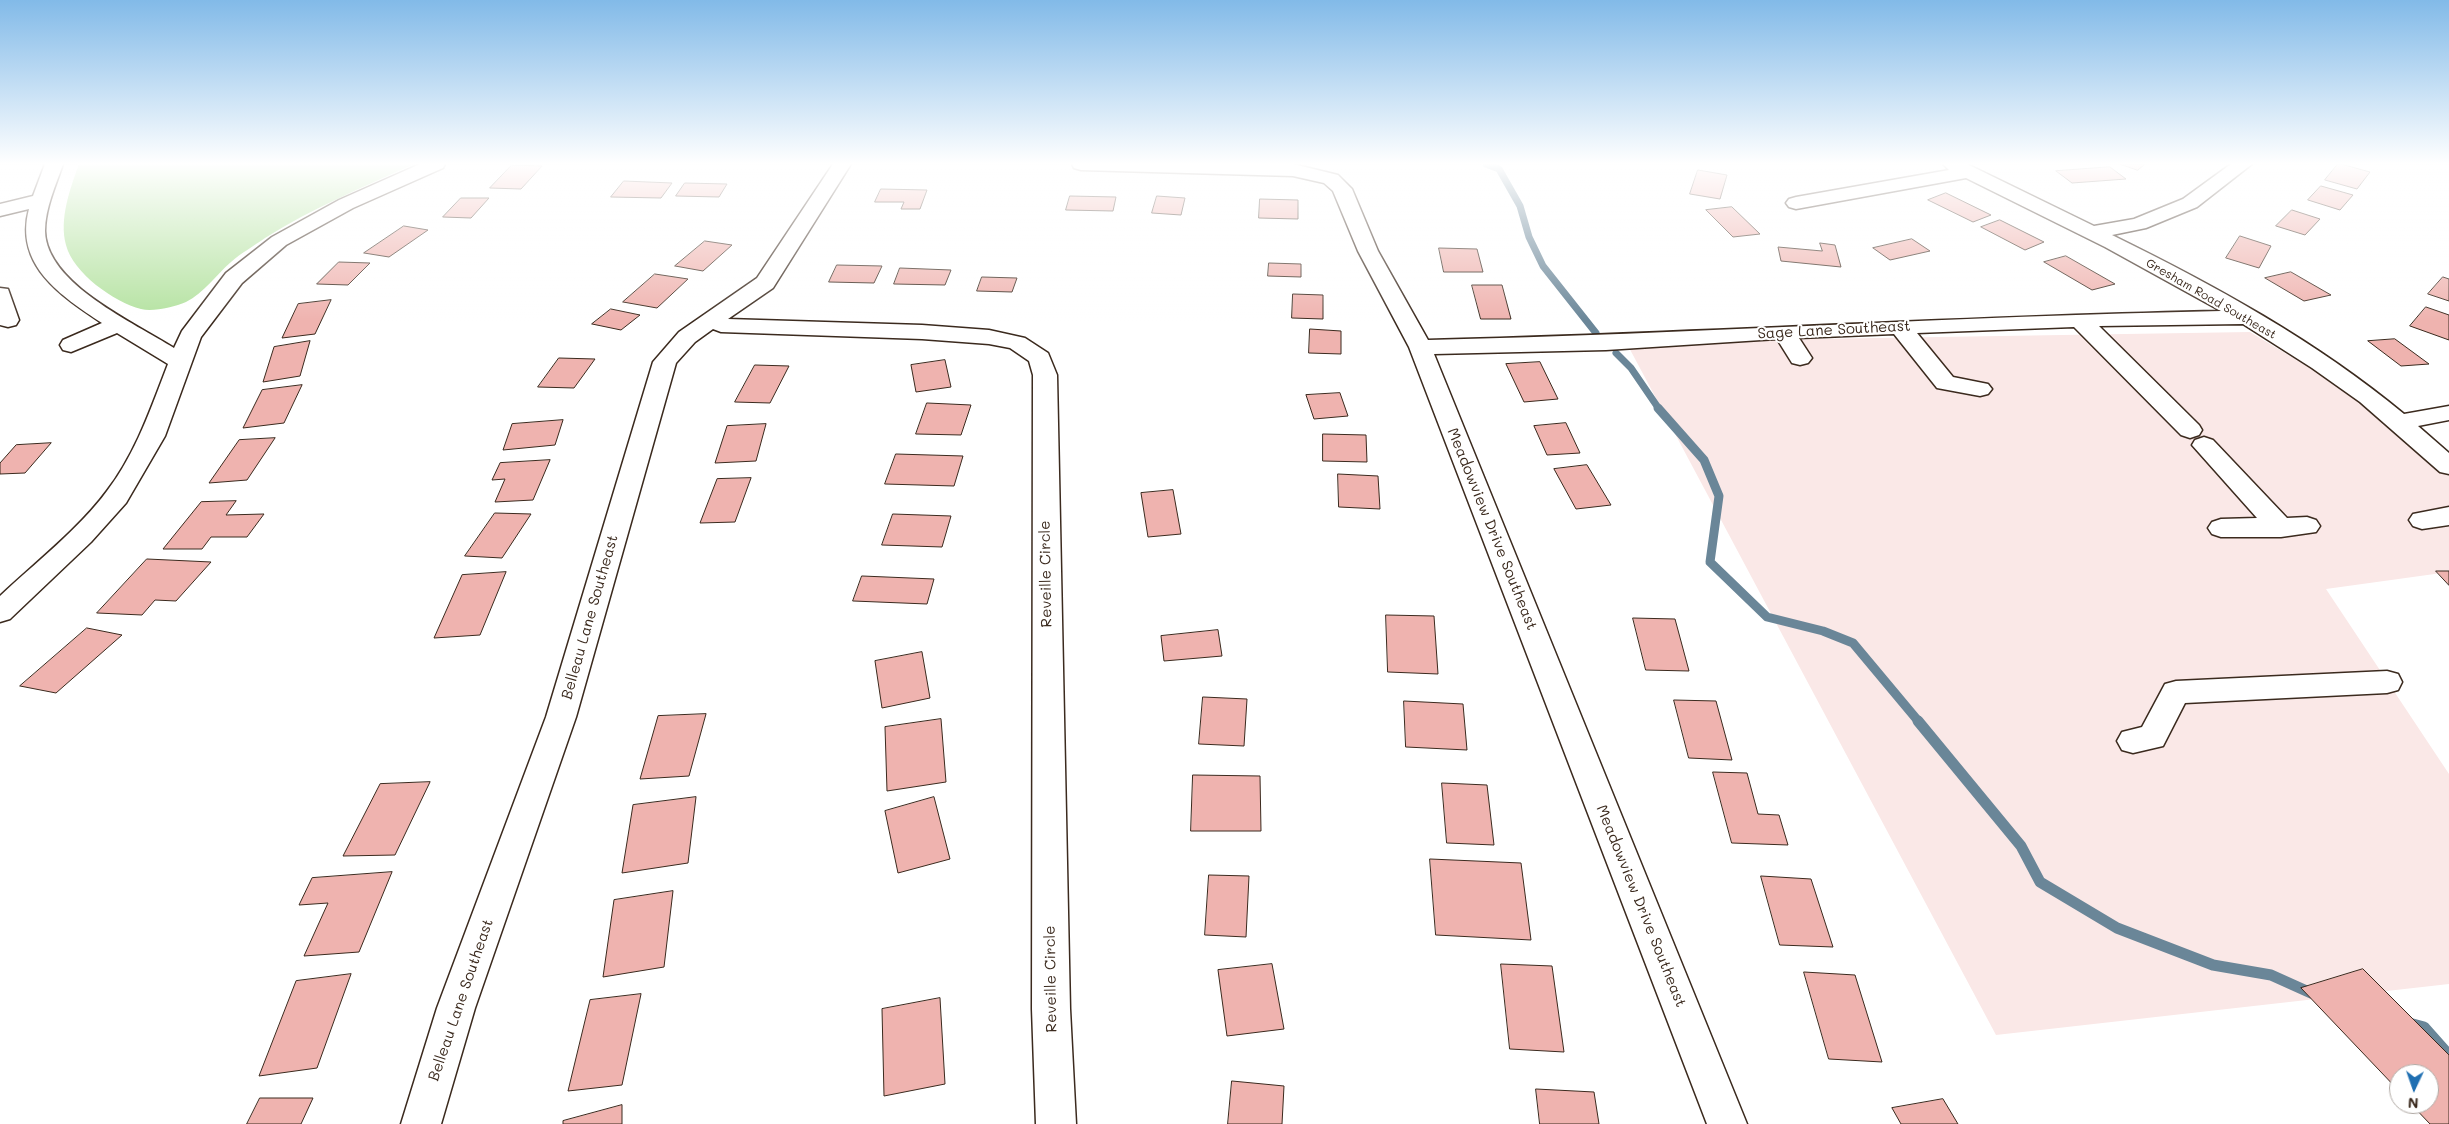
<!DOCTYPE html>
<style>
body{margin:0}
#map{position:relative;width:2449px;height:1124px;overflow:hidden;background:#fff;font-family:Mali,sans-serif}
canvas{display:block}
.north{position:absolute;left:2389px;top:1064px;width:50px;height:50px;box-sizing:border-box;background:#fff;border:1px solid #b1aaa5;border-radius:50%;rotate:183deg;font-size:14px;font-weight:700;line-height:20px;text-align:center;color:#3b2a1e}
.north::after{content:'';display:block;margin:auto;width:18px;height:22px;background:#1f6fb2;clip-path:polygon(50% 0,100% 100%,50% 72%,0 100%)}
</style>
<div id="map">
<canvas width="2449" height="1124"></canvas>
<div class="north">N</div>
</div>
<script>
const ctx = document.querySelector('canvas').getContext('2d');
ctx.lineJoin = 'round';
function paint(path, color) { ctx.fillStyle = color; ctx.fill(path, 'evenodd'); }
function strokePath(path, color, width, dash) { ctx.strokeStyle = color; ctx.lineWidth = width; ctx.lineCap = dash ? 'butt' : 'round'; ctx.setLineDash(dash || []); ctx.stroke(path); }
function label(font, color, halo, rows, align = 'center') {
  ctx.font = font + ' Mali,sans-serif'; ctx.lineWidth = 4; ctx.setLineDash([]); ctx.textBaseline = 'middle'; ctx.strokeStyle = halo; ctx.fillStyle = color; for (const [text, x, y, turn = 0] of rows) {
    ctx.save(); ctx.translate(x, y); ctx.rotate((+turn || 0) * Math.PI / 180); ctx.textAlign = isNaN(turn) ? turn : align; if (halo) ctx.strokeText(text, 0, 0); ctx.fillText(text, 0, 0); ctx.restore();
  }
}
paint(new Path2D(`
 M2250 332 2365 401 2449 468V572L2326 589 2449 774V984L1996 1035 1626 342Z`), '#fae8e7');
paint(new Path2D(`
 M79 164H414C364 187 312 208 265 238 254 246 241 253 231 262 216 275 204 293 186 302 174 307 153 312 141 309 114 302 73 273 66 245 59 219 70 189 79 164Z`), '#b4e2a0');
strokePath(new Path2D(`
 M1486 164 1499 169 1520 206 1529 237 1543 266 1596 333
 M1616 353 1631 368 1659 409`), '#6a8698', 7);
strokePath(new Path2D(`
 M1658 408 1704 460 1719 496 1710 562 1767 617 1823 631 1853 643 1919 722`), '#6a8698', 9);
strokePath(new Path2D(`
 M1918 721 2021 846 2040 882 2117 928 2213 965 2271 975 2311 993
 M2409 1023 2424 1027 2449 1055`), '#6a8698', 11);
const building = new Path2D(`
 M2120 164H2145L2138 170Z
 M2338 164H2341L2370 172 2357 189 2325 180Z
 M512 165 542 166 521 189 490 188Z
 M2110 167 2126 179 2072 183 2056 171Z
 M1698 170 1727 175 1720 199 1690 194Z
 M624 181 672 183 661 198 611 197Z
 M685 183 727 184 719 197 676 196Z
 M2321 186 2353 195 2340 210 2308 200Z
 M881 189 927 190 920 209H901L904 202H875Z
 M1946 193 1991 215 1973 222 1928 200Z
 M1070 196 1116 197 1113 211 1066 210Z
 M1157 196 1185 198 1181 215 1152 213Z
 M461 198H489L471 218 443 217Z
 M1260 199 1298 200V219L1259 218Z
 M1732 207 1760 234 1733 237 1706 210Z
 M2292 210 2320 219 2305 235 2276 226Z
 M2000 220 2044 242 2025 250 1981 227Z
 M404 226 428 230 389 257 364 253Z
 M2240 236 2271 246 2259 268 2226 258Z
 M1912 239 1930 251 1890 260 1873 248Z
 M705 241 732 245 703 271 675 266Z
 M1820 243 1835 245 1841 267 1781 261 1778 247 1822 251Z
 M1439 248 1477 249 1483 272H1444Z
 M2066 256 2115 284 2092 290 2044 262Z
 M339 262 370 263 348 285 317 284Z
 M1269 263 1301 264V277L1268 276Z
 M837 265 882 266 874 283 829 282Z
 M900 268 951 270 945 285 894 284Z
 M2291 272 2331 295 2304 301 2265 278Z
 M655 274 688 279 657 308 623 302Z
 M982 277 1017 278 1012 292 977 291Z
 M2443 277 2449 279V301L2428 294Z
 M1472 285H1502L1511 319H1481Z
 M1293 294 1323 295V319L1292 318Z
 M331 300 315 334 282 338 298 304Z
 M2426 307 2449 315V340L2410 326Z
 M611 309 640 315 621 330 592 324Z
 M1310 329 1341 331V354L1309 353Z
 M2395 339 2429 364 2401 366 2368 341Z
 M310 341 300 376 263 382 274 347Z
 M559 358 595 359 574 388 538 387Z
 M945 360 951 387 916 392 911 365Z
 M1540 362 1558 399 1524 402 1506 364Z
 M755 365 789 366 770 403 735 402Z
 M302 385 284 423 243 428 262 390Z
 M1340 393 1348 416 1314 419 1306 395Z
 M927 403 971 405 961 435 916 434Z
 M563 420 555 445 503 450 512 424Z
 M1566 423 1580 453 1547 455 1534 426Z
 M766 424 756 461 715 463 727 426Z
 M1323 434 1366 435 1367 462 1323 461Z
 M275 438 247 480 209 483 239 440Z
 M51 443 25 473 0 474V463L16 445Z
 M896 454 963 456 954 486 885 484Z
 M550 460 533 500 495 502 505 479 492 480 500 463Z
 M1587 465 1611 505 1576 509 1554 469Z
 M1338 474 1378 476 1380 509 1339 507Z
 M751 478 735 522 700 523 717 479Z
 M1173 490 1181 534 1148 537 1141 493Z
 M236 501 226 515 264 514 247 537H211L202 549H163L201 502Z
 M495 513 531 514 502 558 465 556Z
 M893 514 951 516 942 547 882 545Z
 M147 559 211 562 176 601 155 600 142 615 97 613Z
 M2436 571H2449V585Z
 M506 572 480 635 434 638 462 575Z
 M862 576 934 579 927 604 853 601Z
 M1386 615 1434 616 1438 674 1388 672Z
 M1633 618 1675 619 1689 671 1646 670Z
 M87 628 122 635 56 693 20 686Z
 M1218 630 1222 656 1164 661 1161 636Z
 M922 652 930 698 882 708 875 661Z
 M1203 697 1247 699 1244 746 1199 744Z
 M1674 700 1716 701 1732 760 1689 758Z
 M1404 701 1463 704 1467 750 1406 747Z
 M706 714 689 776 640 779 658 716Z
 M941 719 946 782 887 791 885 727Z
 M1713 772 1747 773 1758 814 1779 815 1788 845 1732 843Z
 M1193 775 1260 776 1261 831H1191Z
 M430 782 395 855 343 856 380 784Z
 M1442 783 1487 785 1494 845 1447 843Z
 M696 797 688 863 622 873 633 805Z
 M934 797 950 859 898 873 885 811Z
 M1430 859 1521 863 1531 940 1436 935Z
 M392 872 359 952 304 956 328 903 299 905 312 878Z
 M1209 875 1249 876 1246 937 1205 935Z
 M1761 876 1811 879 1833 947 1780 945Z
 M673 891 664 967 603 977 614 900Z
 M1272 964 1284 1029 1227 1036 1218 970Z
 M1501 964 1552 966 1564 1052 1510 1049Z
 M2363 969 2449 1055V1124H2430L2411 1104H2429V1074H2399V1091L2301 988Z
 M1804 972 1855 975 1882 1062 1829 1059Z
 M351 974 317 1068 259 1076 296 981Z
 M641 994 622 1085 568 1091 590 1000Z
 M940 998 945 1084 884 1096 882 1009Z
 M1232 1081 1284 1086 1282 1124H1228Z
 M1536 1089 1594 1092 1599 1124H1540Z
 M260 1098H313L301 1124H247Z
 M1943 1099 1958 1124H1901L1892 1108Z
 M622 1105V1124H563V1121Z`);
paint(building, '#efb3af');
strokePath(building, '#3b2a1e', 1);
const minor = new Path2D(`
 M45 164H63C56 185 45 208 45 231 46 284 135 323 174 348L182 331 226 273 272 237 339 200 420 164H445L443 168 353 208 286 245 242 283 201 337 165 436 126 503 91 542 10 619 0 622V596C34 564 80 528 107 491 136 453 151 408 168 364L117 333 71 352 63 350 60 345 63 340 102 323C61 296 14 265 29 209L0 216V204L33 196Z
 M833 164H851L773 288 728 319 922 325 989 330 1025 338 1048 353 1057 375 1070 1009 1076 1124H1036L1032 1009 1033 375 1029 361 1010 348 989 344 922 339 721 332 713 329 695 342 676 363 576 717 475 1008 441 1124H401L437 1008 546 717 653 362 679 332 757 278Z
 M1072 164H1293L1338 175 1352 189 1378 251 1428 340C1692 334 1957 316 2221 311L2105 247 1966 178 1796 209 1789 207 1786 203 1789 199 1796 197 1949 170 1943 164H1967L2094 226 2134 219 2183 199 2231 164H2252L2197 207 2146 228 2112 235C2214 285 2316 341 2404 414L2449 406V420L2418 426 2449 453V474L2440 472 2360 402 2312 368 2243 324 2099 326 2199 425 2202 430 2199 435 2190 438 2181 435 2074 327 1917 333 1953 377 1988 384 1992 389 1988 394 1980 396 1937 388 1894 334 1799 338 1812 358 1808 363 1800 365 1792 363 1777 339 1606 350 1434 354 1747 1124H1707L1409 347 1358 251 1333 191 1324 183 1293 176 1081 170 1074 168Z
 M0 288 8 289 19 320 16 325 8 327 0 325Z
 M2204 437 2213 440 2287 518 2307 517 2316 520 2320 526 2316 532 2281 537H2221L2212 534 2208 528 2212 522 2221 519 2257 518 2192 445 2195 440Z
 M2449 507V525L2422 529 2413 526 2409 520 2413 514Z
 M2387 671 2398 674 2402 682 2398 690 2387 693 2185 703 2163 746 2133 753 2122 750 2117 741 2122 732 2142 727 2165 684 2176 681Z`);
strokePath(minor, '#3b2a1e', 3);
paint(minor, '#fff');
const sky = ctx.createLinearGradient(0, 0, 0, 321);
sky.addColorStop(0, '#82bae8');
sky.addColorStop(0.51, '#fff');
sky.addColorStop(1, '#ffffff00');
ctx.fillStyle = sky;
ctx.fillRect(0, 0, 2449, 321);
label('12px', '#3b2a1e', '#fff', [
 ["Gresham Road Southeast",2211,299,30]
]);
label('15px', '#3b2a1e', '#fff', [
 ["Sage Lane Southeast",1834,330,-3],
 ["Meadowview Drive Southeast",1492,529,68],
 ["Reveille Circle",1046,574,-91],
 ["Belleau Lane Southeast",590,617,-74],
 ["Meadowview Drive Southeast",1641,906,68],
 ["Reveille Circle",1051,979,-91],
 ["Belleau Lane Southeast",461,1000,-71]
]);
</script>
